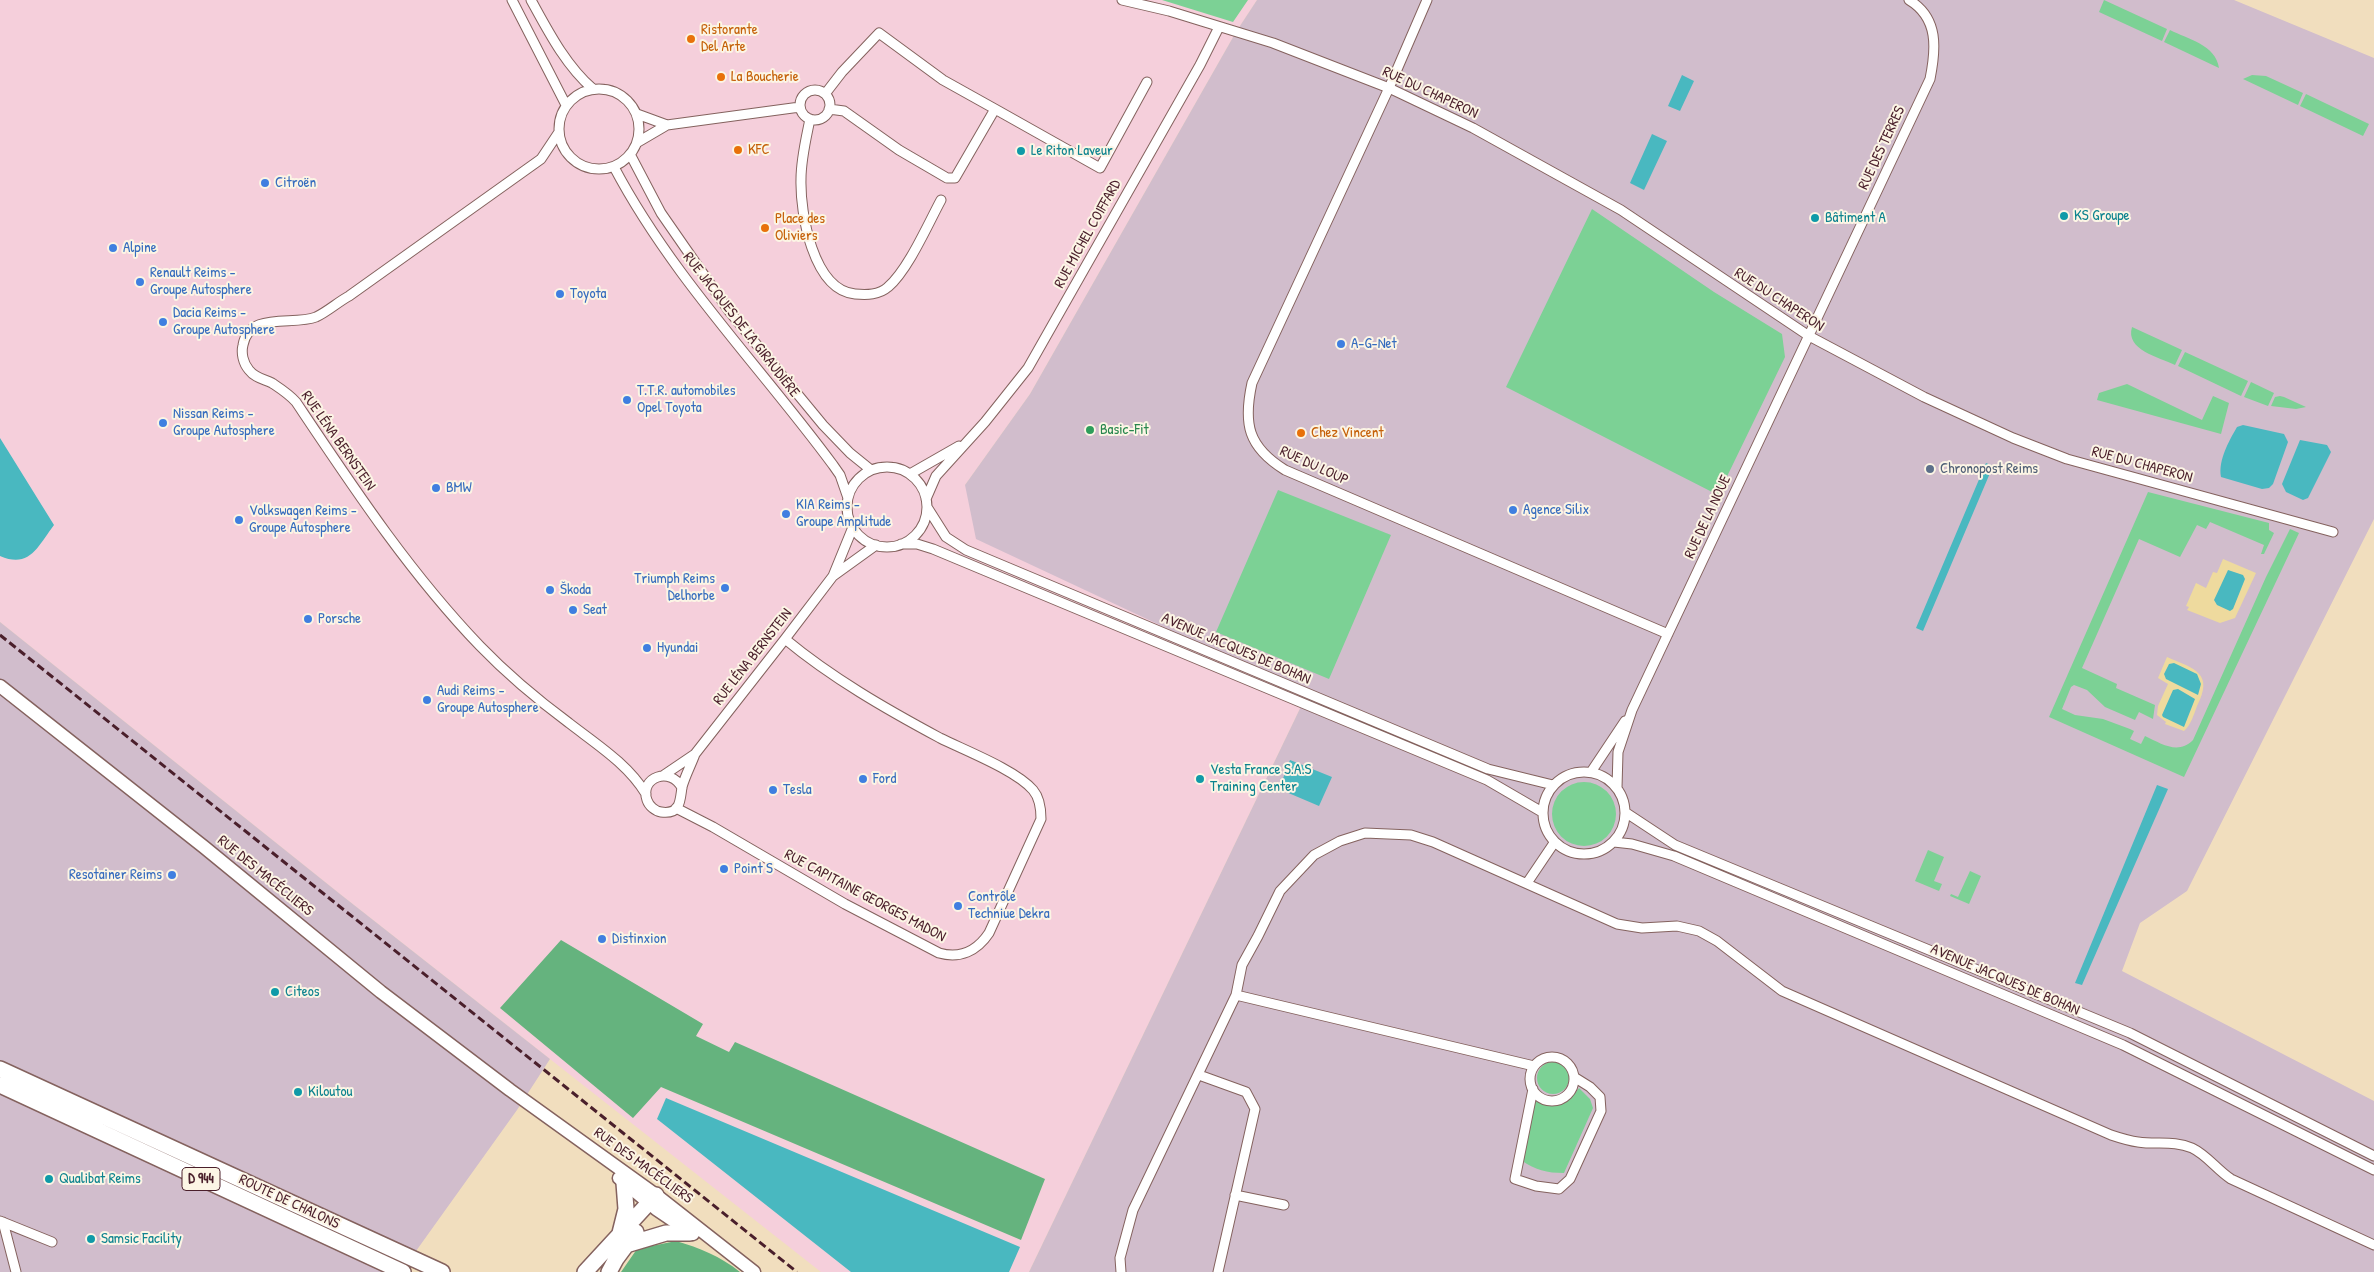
<!DOCTYPE html>
<meta charset="utf-8">
<style>
body{margin:0}
canvas{display:block;background:#f1debe}
</style>
<canvas width="2374" height="1272"></canvas>
<script>
const ctx = document.querySelector('canvas').getContext('2d');
ctx.lineJoin = 'round';
function paint(path, color) { ctx.fillStyle = color; ctx.fill(path, 'evenodd'); }
function strokePath(path, color, width, dash) { ctx.strokeStyle = color; ctx.lineWidth = width; ctx.lineCap = dash ? 'butt' : 'round'; ctx.setLineDash(dash || []); ctx.stroke(path); }
function label(font, color, halo, rows, align = 'center') {
  ctx.font = font + ' "Patrick Hand",sans-serif'; ctx.lineWidth = 4; ctx.setLineDash([]); ctx.textBaseline = 'middle'; ctx.strokeStyle = halo; ctx.fillStyle = color; for (const [text, x, y, turn = 0] of rows) {
    ctx.save(); ctx.translate(x, y); ctx.rotate((+turn || 0) * Math.PI / 180); ctx.textAlign = isNaN(turn) ? turn : align; if (halo) ctx.strokeText(text, 0, 0); ctx.fillText(text, 0, 0); ctx.restore();
  }
}
paint(new Path2D(`
 M0 0H1257L1236 32 1030 394 965 485 1307 694 1029 1272H821L340 894 0 622Z`), '#f5cfdb');
paint(new Path2D(`
 M1257 0H2234L2374 58V519L2187 891 2140 923 2122 971 2374 1101V1272H1029L1307 694 976 539 965 485 1030 394 1236 32Z
 M0 622 340 894 550 1059 517 1110 401 1272H0Z`), '#d1bdcc');
paint(new Path2D(`
 M1162 0H1248L1233 22Z
 M2104 0 2167 29 2162 41 2099 12Z
 M2170 30C2188 39 2216 45 2219 68L2164 42Z
 M2252 75 2266 76 2303 93 2298 105 2243 79Z
 M2306 94 2369 124 2363 136 2300 106Z
 M1592 209 1714 292 1782 334 1785 357 1718 495 1506 387Z
 M2132 327 2182 350 2175 365C2159 357 2125 350 2132 327Z
 M2185 352 2248 381 2241 396 2178 366Z
 M2251 382 2274 393 2268 406 2244 397Z
 M2127 384 2202 420 2213 396 2229 403 2221 434 2097 400 2099 393Z
 M2280 396 2284 397 2306 407 2296 409 2271 406 2275 397Z
 M1278 490 1391 535 1329 679 1216 632Z
 M2148 492 2269 523V530L2274 533 2264 554H2261L2264 545 2210 522 2206 529 2197 525 2180 557 2139 539 2082 668 2117 684 2116 688 2155 705 2153 719 2139 712 2135 720 2105 707 2087 690 2074 685 2071 687 2062 709 2075 715 2103 719 2130 729 2134 731 2130 739 2141 744 2145 736C2162 744 2178 755 2193 740L2266 577 2290 529 2299 533 2184 777 2049 717Z
 M1552 814a32 32 0 1 1 64 0a32 32 0 1 1-64 0Z
 M1928 850 1944 857 1934 881 1942 884 1939 891 1915 881Z
 M1970 871 1981 876 1969 904 1950 896 1951 894 1958 897Z
 M1537 1078a16 16 0 1 1 32 0a16 16 0 1 1-32 0Z
 M1579 1088 1590 1099 1593 1108 1564 1173C1547 1173 1535 1170 1521 1160L1535 1099C1555 1110 1566 1107 1579 1088Z`), '#7cd195');
paint(new Path2D(`
 M561 940 703 1024 696 1036 729 1052 735 1042 1045 1179 1021 1240 661 1087 633 1118 500 1008Z
 M676 1241C700 1248 720 1256 740 1272H621L637 1249Z`), '#65b37e');
paint(new Path2D(`
 M2223 559 2256 573 2235 618 2220 623 2187 610 2189 607 2186 606 2196 583 2206 588 2213 572 2217 573Z
 M2167 657C2195 669 2214 673 2197 706 2194 714 2191 725 2184 731L2165 724 2166 722 2157 715 2158 706 2168 684 2158 678Z`), '#eeda9e');
paint(new Path2D(`
 M1682 75 1694 81 1680 111 1668 106Z
 M1652 134 1667 141 1644 190 1630 183Z
 M2243 425 2284 434 2288 442 2273 484 2269 488 2262 489 2221 477C2218 460 2229 441 2237 427Z
 M0 438 54 525C38 546 30 569 0 556Z
 M2300 440 2327 445 2331 452 2308 498 2303 500 2286 492 2282 484Z
 M1986 463 1993 466 1923 631 1916 628Z
 M2228 570 2243 575 2245 579 2233 609 2230 611 2217 605 2214 600Z
 M2174 663 2197 674 2201 684 2198 695 2166 679 2164 674 2169 664Z
 M2178 689 2195 699 2184 727 2163 717 2162 715 2173 690Z
 M1290 760 1332 777 1319 806 1279 789Z
 M2157 785 2168 789 2082 985 2075 983Z
 M666 1098 1020 1247 1009 1272H851L657 1119Z`), '#49b8c0');
const street = new Path2D(`
 M512 0 566 105
 M531 0C548 31 566 66 593 89
 M1122 0 1169 11 1273 43 1389 88 1473 128 1621 210 1809 336 1924 397 2013 438 2067 459 2333 532
 M1427 0 1389 88 1252 383C1243 424 1248 447 1285 470L1668 634
 M559 129a40 40 0 1 1 80 0a40 40 0 1 1-80 0Z
 M800 105a15 15 0 1 1 30 0a15 15 0 1 1-30 0Z
 M825 94 842 72 879 33 943 80 995 109 955 178H947L899 150 844 111 829 109
 M995 109 1100 168 1147 82
 M637 114 667 125
 M810 119C806 139 801 159 801 179 800 213 813 290 855 294 867 295 879 295 888 287 908 270 928 224 941 200
 M559 132 541 159 349 296C338 302 327 312 316 317 293 326 249 311 243 345 241 353 243 363 249 370 255 378 264 379 272 383 281 389 289 394 296 402 353 487 409 572 480 646 507 674 538 700 569 723 596 744 628 764 646 794
 M638 142 667 125 800 107
 M630 154 661 213 729 311 823 425 850 453 871 470
 M614 167C672 277 760 366 833 465L840 475 848 498
 M847 507a40 40 0 1 1 80 0a40 40 0 1 1-80 0Z
 M910 474 959 446
 M926 499 936 476 985 422 1028 368 1200 65 1219 27
 M927 507 946 537 966 550 1488 769 1553 785
 M901 544H917L933 549 1487 780 1542 812
 M833 576 876 545
 M1543 813a41 41 0 1 1 82 0a41 41 0 1 1-82 0Z
 M1591 772 1625 721
 M664 775 695 754 785 639 833 576 853 527
 M682 788C671 766 639 777 647 800 649 806 655 811 661 812 681 815 680 800 682 787 685 776 691 765 695 754
 M1617 788 1618 752 1632 710 1930 79C1936 49 1939 18 1909 0
 M676 808 713 827 845 904 939 953C960 959 977 951 989 933L1041 819C1041 809 1039 797 1033 790 1016 770 964 750 940 738 886 709 832 678 785 639
 M1625 812 1675 845 2130 1033 2374 1156
 M1614 842 1632 844 1674 856 2123 1045 2374 1170
 M1527 883 1554 843
 M1236 995 1534 1066
 M1530 1079a22 22 0 1 1 44 0a22 22 0 1 1-44 0Z
 M1199 1075 1246 1092 1255 1109 1218 1272
 M1533 1089 1515 1179 1536 1186 1559 1189 1570 1179 1601 1111 1600 1097 1590 1087 1574 1077
 M1235 1195 1284 1205
 M0 1221 52 1242
 M3 1222 16 1272
 M1121 1272 1120 1258 1133 1210 1236 995 1242 965 1258 936 1280 891 1314 855 1340 841 1365 833 1411 835 1433 842 1617 924 1642 928 1677 926 1699 931 1717 941 1782 991 2111 1135C2120 1138 2129 1141 2138 1142 2156 1145 2174 1140 2192 1148 2207 1155 2217 1170 2231 1179L2374 1245`);
const secondary = new Path2D(`
 M0 686 204 847 381 992 510 1090 656 1195 754 1272
 M619 1178 656 1209 693 1234`);
const primary = new Path2D(`
 M0 1069 442 1272
 M0 1085 403 1272
 M620 1233 626 1209 624 1183
 M626 1245 666 1233H690
 M585 1272 656 1195
 M609 1272 616 1259 636 1232`);
strokePath(street, '#84625e', 11);
strokePath(secondary, '#84625e', 15);
strokePath(primary, '#84625e', 18);
strokePath(street, '#fff', 9);
strokePath(secondary, '#fff', 12);
strokePath(primary, '#fff', 15);
strokePath(new Path2D(`
 M0 635 797 1272`), '#4a1f2b', 3, [8, 4]);
for (const [x, y, r, color] of [
 [691,39,5,"#e8710a"],
 [721,77,5,"#e8710a"],
 [738,150,5,"#e8710a"],
 [1021,151,5,"#0f9aa8"],
 [265,183,5,"#3f7fe0"],
 [2064,216,5,"#0f9aa8"],
 [1815,218,5,"#0f9aa8"],
 [765,228,5,"#e8710a"],
 [113,248,5,"#3f7fe0"],
 [140,282,5,"#3f7fe0"],
 [560,294,5,"#3f7fe0"],
 [163,322,5,"#3f7fe0"],
 [1341,344,5,"#3f7fe0"],
 [627,400,5,"#3f7fe0"],
 [163,423,5,"#3f7fe0"],
 [1090,430,5,"#2e9e5b"],
 [1301,433,5,"#e8710a"],
 [1930,469,5,"#5c6f8a"],
 [436,488,5,"#3f7fe0"],
 [1513,510,5,"#3f7fe0"],
 [786,514,5,"#3f7fe0"],
 [239,520,5,"#3f7fe0"],
 [725,588,5,"#3f7fe0"],
 [550,590,5,"#3f7fe0"],
 [573,610,5,"#3f7fe0"],
 [308,619,5,"#3f7fe0"],
 [647,648,5,"#3f7fe0"],
 [427,700,5,"#3f7fe0"],
 [863,779,5,"#3f7fe0"],
 [1200,779,5,"#0f9aa8"],
 [773,790,5,"#3f7fe0"],
 [724,869,5,"#3f7fe0"],
 [172,875,5,"#3f7fe0"],
 [958,906,5,"#3f7fe0"],
 [602,939,5,"#3f7fe0"],
 [275,992,5,"#0f9aa8"],
 [298,1092,5,"#0f9aa8"],
 [49,1179,5,"#0f9aa8"],
 [91,1239,5,"#0f9aa8"]
]) { const dot = new Path2D(); dot.arc(x, y, r, 0, 2 * Math.PI); ctx.fillStyle = color; ctx.fill(dot); strokePath(dot, '#fcf5e5', 2); }
for (const [x, y, w] of [
 [201,1179,38]
]) { const box = new Path2D(); box.roundRect(x - w / 2, y - 11.5, w, 23, 4); ctx.fillStyle = '#fcf5e5'; ctx.fill(box); strokePath(box, '#4a1f2b', 1); }
label('bold 14px', '#4a1f2b', null, [
 ["D 944",201,1179]
]);
label('15px', '#c56008', '#fcf5e5', [
 ["Ristorante",701,30],
 ["Del Arte",701,47],
 ["La Boucherie",731,77],
 ["KFC",748,150],
 ["Place des",775,219],
 ["Oliviers",775,236],
 ["Chez Vincent",1311,433]
], 'left');
label('15px', '#4a1f2b', '#fcf5e5', [
 ["RUE DU CHAPERON",1430,93,25],
 ["RUE DES TERRES",1882,148,-65],
 ["RUE MICHEL COIFFARD",1088,234,-61],
 ["RUE DU CHAPERON",1779,300,33],
 ["RUE JACQUES DE LA GIRAUDIÈRE",741,325,52],
 ["RUE LÉNA BERNSTEIN",338,441,55],
 ["RUE DU CHAPERON",2142,465,15],
 ["RUE DU LOUP",1314,466,25],
 ["RUE DE LA NOUE",1708,517,-65],
 ["AVENUE JACQUES DE BOHAN",1236,649,23],
 ["RUE LÉNA BERNSTEIN",753,657,-52],
 ["RUE DES MACÉCLIERS",265,876,39],
 ["RUE CAPITAINE GEORGES MADON",865,896,28],
 ["AVENUE JACQUES DE BOHAN",2005,980,23],
 ["RUE DES MACÉCLIERS",643,1166,36],
 ["ROUTE DE CHALONS",289,1202,25]
]);
label('15px', '#0d838f', '#fcf5e5', [
 ["Le Riton Laveur",1031,151],
 ["KS Groupe",2074,216],
 ["Bâtiment A",1825,218],
 ["Vesta France S.A.S",1210,770],
 ["Training Center",1210,787],
 ["Citeos",285,992],
 ["Kiloutou",308,1092],
 ["Qualibat Reims",59,1179],
 ["Samsic Facility",101,1239]
], 'left');
label('15px', '#366cbe', '#fcf5e5', [
 ["Citroën",275,183],
 ["Alpine",123,248],
 ["Renault Reims -",150,273],
 ["Groupe Autosphere",150,290],
 ["Toyota",570,294],
 ["Dacia Reims -",173,313],
 ["Groupe Autosphere",173,330],
 ["A-G-Net",1351,344],
 ["T.T.R. automobiles",637,391],
 ["Opel Toyota",637,408],
 ["Nissan Reims -",173,414],
 ["Groupe Autosphere",173,431],
 ["BMW",446,488],
 ["KIA Reims -",796,505],
 ["Groupe Amplitude",796,522],
 ["Agence Silix",1523,510],
 ["Volkswagen Reims -",249,511],
 ["Groupe Autosphere",249,528],
 ["Triumph Reims",715,579,"right"],
 ["Delhorbe",715,596,"right"],
 ["Škoda",560,590],
 ["Seat",583,610],
 ["Porsche",318,619],
 ["Hyundai",657,648],
 ["Audi Reims -",437,691],
 ["Groupe Autosphere",437,708],
 ["Ford",873,779],
 ["Tesla",783,790],
 ["Point S",734,869],
 ["Resotainer Reims",162,875,"right"],
 ["Contrôle",968,897],
 ["Techniue Dekra",968,914],
 ["Distinxion",612,939]
], 'left');
label('15px', '#27864d', '#fcf5e5', [
 ["Basic-Fit",1100,430]
], 'left');
label('15px', '#4e5e75', '#fcf5e5', [
 ["Chronopost Reims",1940,469]
], 'left');
</script>
